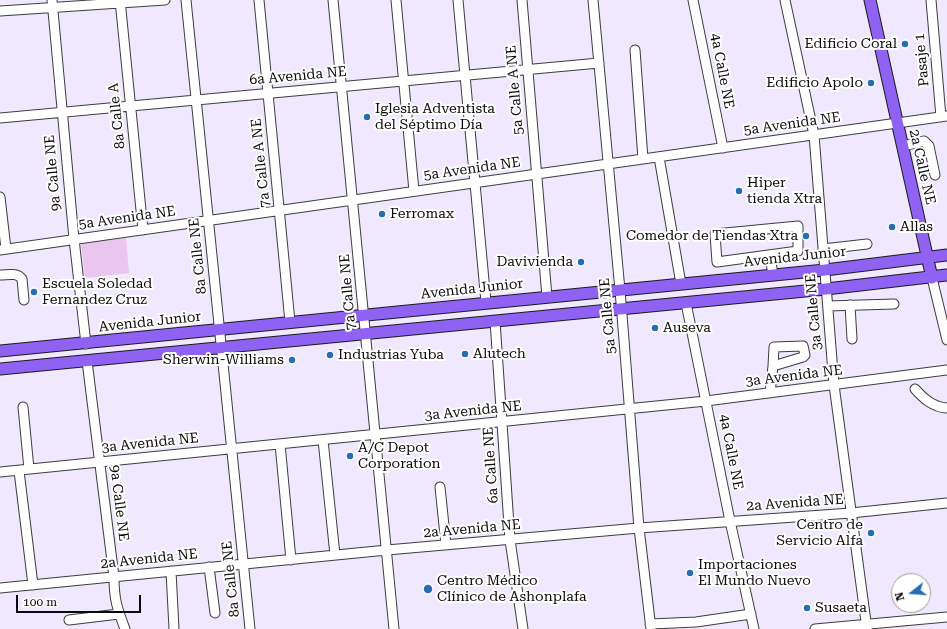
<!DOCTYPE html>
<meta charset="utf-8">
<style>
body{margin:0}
#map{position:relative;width:947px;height:629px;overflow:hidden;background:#f0e8fe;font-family:"Roboto Serif",serif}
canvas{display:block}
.north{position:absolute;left:891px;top:573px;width:40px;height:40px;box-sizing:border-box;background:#fff;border:1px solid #9d9d9d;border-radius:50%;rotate:253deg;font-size:11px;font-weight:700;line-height:16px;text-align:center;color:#0a0a0a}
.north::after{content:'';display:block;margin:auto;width:14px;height:18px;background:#286db4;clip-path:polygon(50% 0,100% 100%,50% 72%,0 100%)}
.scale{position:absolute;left:16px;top:595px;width:125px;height:18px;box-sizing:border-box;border:2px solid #0a0a0a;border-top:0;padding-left:5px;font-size:12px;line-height:14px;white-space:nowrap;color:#0a0a0a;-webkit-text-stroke:3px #fff;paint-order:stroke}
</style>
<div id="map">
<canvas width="947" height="629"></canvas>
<div class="north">N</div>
<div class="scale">100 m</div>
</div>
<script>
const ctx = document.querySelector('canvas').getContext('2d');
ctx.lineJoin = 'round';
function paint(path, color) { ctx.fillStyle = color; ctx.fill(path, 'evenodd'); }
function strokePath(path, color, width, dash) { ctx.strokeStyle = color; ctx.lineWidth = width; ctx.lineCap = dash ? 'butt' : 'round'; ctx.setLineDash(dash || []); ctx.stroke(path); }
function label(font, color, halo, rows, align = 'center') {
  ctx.font = font + ' "Roboto Serif",serif'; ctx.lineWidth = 4; ctx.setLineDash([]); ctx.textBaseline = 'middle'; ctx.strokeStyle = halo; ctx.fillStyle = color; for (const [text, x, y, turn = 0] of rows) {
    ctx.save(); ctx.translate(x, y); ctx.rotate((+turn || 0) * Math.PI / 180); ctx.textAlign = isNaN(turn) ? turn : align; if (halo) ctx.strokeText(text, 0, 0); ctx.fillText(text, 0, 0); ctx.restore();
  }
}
paint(new Path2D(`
 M126 238 129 273 85 278 81 243Z`), '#eac5ee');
const minor = new Path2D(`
 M52 0 74 239 86 344
 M120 0 143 230
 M186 0 250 629
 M259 0 290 322
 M333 0 394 629
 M396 0 414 191
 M458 0 486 302
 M522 0 547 297
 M593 0 620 290 639 528 651 629
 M693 0 723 148
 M785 0 814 135 834 385 867 629
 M931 0 941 117
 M0 11 165 0
 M635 50 643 159
 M0 118 599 63
 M903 146 924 141 929 146 935 175
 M659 157 681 284
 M0 197 6 249
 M798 226V251L717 262 715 234Z
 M823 249 867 244
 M0 250 947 116
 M770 256 773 275
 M0 275C8 275 17 272 22 279L24 300
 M932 278 947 340
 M686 303 730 521 754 629
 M850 305 852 339
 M828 306 894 304
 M495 321 510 540 523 629
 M87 361 114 577C114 599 117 608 125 629
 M915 389C924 399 933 407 947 408
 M770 393 773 366 803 357 805 355 803 346 774 347 773 366
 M23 407 29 469
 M323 440 335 555
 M280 444 291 560
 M19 471 33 585
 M0 472 706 401 947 370
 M440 487 446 545
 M209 567 215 613
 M171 571 174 629
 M0 588 387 550 639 528 851 513 947 503
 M69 620 119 614
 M650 624 696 622 751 614
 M815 629 947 617`);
const major = new Path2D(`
 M870 0 932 278
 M0 351 825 270 947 255
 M0 369 826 289 947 275`);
strokePath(minor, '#3d3d3d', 11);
strokePath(major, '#1b1b1b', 13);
strokePath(minor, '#fff', 9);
strokePath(major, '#9062f4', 11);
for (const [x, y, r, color] of [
 [905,44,4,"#286db4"],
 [871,83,4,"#286db4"],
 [367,117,4,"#286db4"],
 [739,191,4,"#286db4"],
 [382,214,4,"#286db4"],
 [892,227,4,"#286db4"],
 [806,236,4,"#286db4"],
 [581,262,4,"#286db4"],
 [34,292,4,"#286db4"],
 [655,328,4,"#286db4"],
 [465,354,4,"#286db4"],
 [330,355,4,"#286db4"],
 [292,360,4,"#286db4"],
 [350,456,4,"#286db4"],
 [871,533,4,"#286db4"],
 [690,573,4,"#286db4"],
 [428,589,5,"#286db4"],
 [807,608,4,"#286db4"]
]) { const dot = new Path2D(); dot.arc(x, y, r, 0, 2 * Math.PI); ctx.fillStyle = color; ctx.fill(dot); strokePath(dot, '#fff', 1.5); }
label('14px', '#0a0a0a', '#fff', [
 ["Edificio Coral",897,44,"right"],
 ["Edificio Apolo",863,83,"right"],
 ["Iglesia Adventista",375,109],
 ["del Séptimo Día",375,125],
 ["Hiper",747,183],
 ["tienda Xtra",747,199],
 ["Ferromax",390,214],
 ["Allas",900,227],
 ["Comedor de Tiendas Xtra",798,236,"right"],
 ["Davivienda",573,262,"right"],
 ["Escuela Soledad",42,284],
 ["Fernandez Cruz",42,300],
 ["Auseva",663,328],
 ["Alutech",473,354],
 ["Industrias Yuba",338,355],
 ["Sherwin-Williams",284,360,"right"],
 ["A/C Depot",358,448],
 ["Corporation",358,464],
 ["Centro de",863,525,"right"],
 ["Servicio Alfa",863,541,"right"],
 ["Importaciones",698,565],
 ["El Mundo Nuevo",698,581],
 ["Centro Médico",437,581],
 ["Clínico de Ashonplafa",437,597],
 ["Susaeta",815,608]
], 'left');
label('14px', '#0a0a0a', '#fff', [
 ["Pasaje 1",922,60,-95],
 ["4a Calle NE",722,71,79],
 ["6a Avenida NE",298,76,-5],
 ["5a Calle A NE",515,90,-95],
 ["8a Calle A",117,116,-96],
 ["5a Avenida NE",792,124,-8],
 ["7a Calle A NE",261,163,-96],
 ["2a Calle NE",922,167,77],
 ["5a Avenida NE",472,169,-8],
 ["9a Calle NE",53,173,-95],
 ["5a Avenida NE",127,218,-8],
 ["8a Calle NE",198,256,-96],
 ["Avenida Junior",795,257,-6],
 ["Avenida Junior",472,289,-6],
 ["7a Calle NE",348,292,-95],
 ["3a Calle NE",814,312,-95],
 ["5a Calle NE",608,316,-95],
 ["Avenida Junior",150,322,-6],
 ["3a Avenida NE",794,376,-7],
 ["3a Avenida NE",473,411,-6],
 ["3a Avenida NE",150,443,-6],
 ["4a Calle NE",731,452,79],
 ["6a Calle NE",491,465,-94],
 ["9a Calle NE",119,503,83],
 ["2a Avenida NE",795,503,-4],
 ["2a Avenida NE",472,529,-5],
 ["2a Avenida NE",149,559,-6],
 ["8a Calle NE",231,579,-96]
]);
</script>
